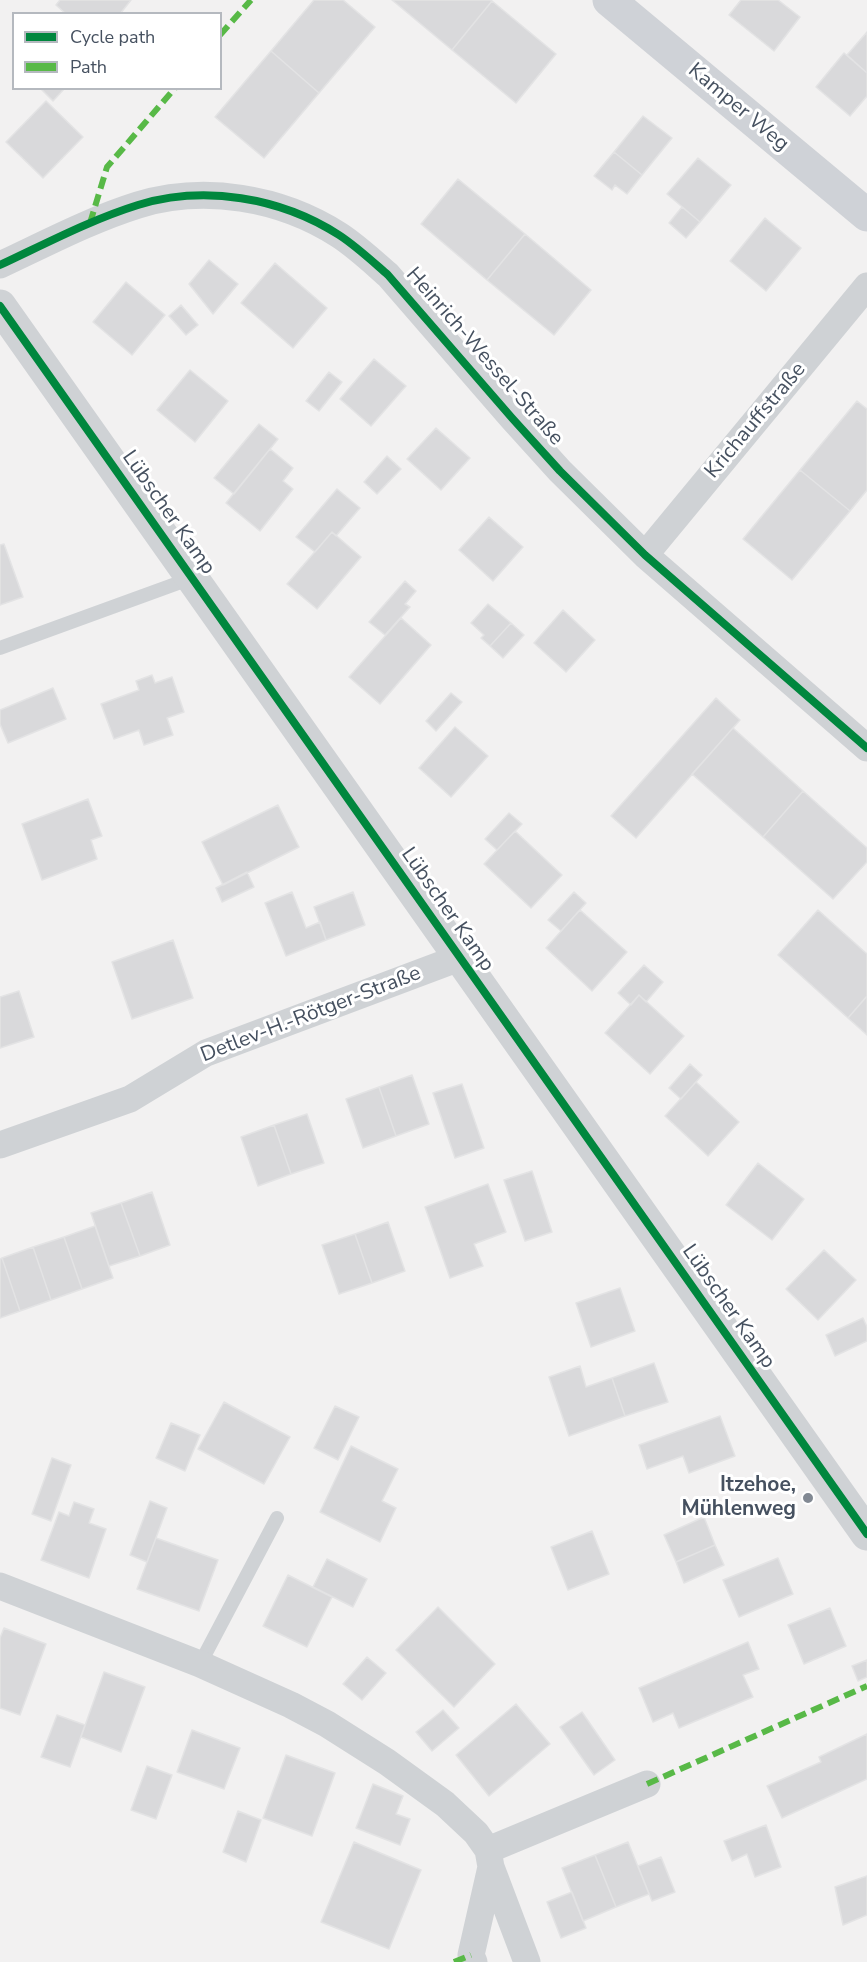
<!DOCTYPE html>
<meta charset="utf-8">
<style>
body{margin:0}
#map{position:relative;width:867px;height:1962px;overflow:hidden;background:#f2f1f1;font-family:"Nunito Sans",sans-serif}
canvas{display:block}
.legend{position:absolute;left:12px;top:12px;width:210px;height:78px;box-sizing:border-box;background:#fff;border:2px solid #b5b9bf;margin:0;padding:8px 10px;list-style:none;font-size:18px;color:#465160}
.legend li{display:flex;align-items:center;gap:12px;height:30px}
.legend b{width:30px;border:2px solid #b5b9bf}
</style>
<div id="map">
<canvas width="867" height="1962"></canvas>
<ul class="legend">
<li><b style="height:8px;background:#00873e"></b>Cycle path</li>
<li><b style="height:8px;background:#58b947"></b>Path</li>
</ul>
</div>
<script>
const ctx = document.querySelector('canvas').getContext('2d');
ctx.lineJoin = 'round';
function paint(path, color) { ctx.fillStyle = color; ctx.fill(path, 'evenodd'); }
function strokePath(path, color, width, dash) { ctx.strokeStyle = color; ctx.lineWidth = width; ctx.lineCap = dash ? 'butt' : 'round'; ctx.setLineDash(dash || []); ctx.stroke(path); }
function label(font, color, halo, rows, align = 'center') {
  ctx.font = font + ' "Nunito Sans",sans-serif'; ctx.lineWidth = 6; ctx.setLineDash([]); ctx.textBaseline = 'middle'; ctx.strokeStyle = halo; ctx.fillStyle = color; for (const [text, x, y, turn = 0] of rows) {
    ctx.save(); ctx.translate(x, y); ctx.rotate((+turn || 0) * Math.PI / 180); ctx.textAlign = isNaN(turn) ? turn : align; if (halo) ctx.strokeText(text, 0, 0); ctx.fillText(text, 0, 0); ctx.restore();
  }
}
const building = new Path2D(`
 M60 0H131L120 14H66L56 5Z
 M314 0H343L375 27 319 93 271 51Z
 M392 0H490L492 1 452 50Z
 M741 0H778L800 17 774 51 729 15Z
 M492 1 556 54 516 103 452 50Z
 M867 32V73L847 55Z
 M271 51 319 93 264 158 215 117Z
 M844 53 867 73V96L850 116 816 87Z
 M40 88H65L53 101Z
 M46 101 83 137 43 178 6 142Z
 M643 116 672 138 642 175 614 152Z
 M614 152 642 175 627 194 615 185 612 190 594 176Z
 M698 158 731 185 700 222 667 194Z
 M458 179 525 234 487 280 421 224Z
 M682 207 700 222 686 238 669 223Z
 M765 218 801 248 766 291 730 261Z
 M525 234 591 290 554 335 487 280Z
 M209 260 238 284 213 314 189 284Z
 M275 263 327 308 293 348 241 303Z
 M126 282 165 315 132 355 93 322Z
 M181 305 198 325 186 335 169 316Z
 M374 359 406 386 371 426 340 399Z
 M190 370 228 401 195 442 157 410Z
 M329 372 342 382 319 411 306 401Z
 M857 401 867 409V490L850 511 800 470Z
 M259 424 278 439 234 494 214 478Z
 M436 428 470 458 441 490 407 459Z
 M270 449 293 468 283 481 293 489 260 531 226 503Z
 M387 456 401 469 377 494 364 482Z
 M800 470 850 511 792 580 743 539Z
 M337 489 360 508 336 536 332 532 315 552 296 537Z
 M489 517 523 547 493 581 459 550Z
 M332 532 361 557 317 609 287 584Z
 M4 544 23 597 0 605V545Z
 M405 581 416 591 405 604 410 607 385 635 369 622Z
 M488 604 511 623 490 646 481 638 484 635 471 623Z
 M563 610 595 640 566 672 534 643Z
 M401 618 431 645 380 704 349 677Z
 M511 623 524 635 503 658 490 646Z
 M152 675 155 683 172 677 184 712 167 718 173 735 144 745 139 730 114 739 101 704 139 690 136 681Z
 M53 688 66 719 8 743 0 724V710Z
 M451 693 462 702 436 731 426 721Z
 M716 698 740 720 636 838 611 816Z
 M455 727 488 756 451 797 419 768Z
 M733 728 803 791 763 837 692 774Z
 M803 791 867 848V862L833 899 763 837Z
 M88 799 102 836 91 840 97 859 42 880 22 824Z
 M278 805 299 847 223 885 202 842Z
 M509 813 522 824 497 850 485 839Z
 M515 831 562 875 531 908 484 864Z
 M247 872 254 887 222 902 216 888Z
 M292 892 306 928 320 922 326 940 286 956 265 903Z
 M353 892 365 925 326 940 314 907Z
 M574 892 586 903 561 931 548 920Z
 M580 910 627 952 592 991 546 948Z
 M818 910 867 954V996L848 1018 778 955Z
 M173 940 193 998 132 1019 112 962Z
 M644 965 663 982 646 1002 639 995 631 1005 618 993Z
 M19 991 34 1037 0 1048V997Z
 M639 995 684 1036 650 1074 605 1033Z
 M867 996V1035L848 1018Z
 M690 1064 702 1075 681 1099 669 1088Z
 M412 1075 429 1124 396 1136 379 1087Z
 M696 1082 739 1122 708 1156 665 1116Z
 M462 1084 484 1148 455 1158 433 1093Z
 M379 1087 396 1136 363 1148 346 1099Z
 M307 1114 324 1163 291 1174 274 1125Z
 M274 1125 291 1174 258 1186 241 1137Z
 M758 1163 804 1199 772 1240 726 1205Z
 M532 1171 552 1232 525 1241 504 1180Z
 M488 1184 506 1232 474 1244 483 1266 450 1278 425 1207Z
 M152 1192 170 1245 140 1256 121 1203Z
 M121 1203 140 1256 109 1266 91 1213Z
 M388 1222 405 1271 372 1283 355 1234Z
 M95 1226 113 1278 82 1289 64 1237Z
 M355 1234 372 1283 339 1294 322 1245Z
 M64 1237 82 1289 51 1300 33 1247Z
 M33 1247 51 1300 20 1311 2 1258Z
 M824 1250 856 1280 818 1320 786 1289Z
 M2 1258 20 1311 0 1318V1259Z
 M620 1288 635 1331 591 1347 576 1303Z
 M863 1318 867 1327V1341L835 1356 826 1335Z
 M654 1363 668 1402 625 1416 612 1378Z
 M580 1366 586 1387 612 1378 625 1416 569 1436 549 1377Z
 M224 1402 290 1437 264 1484 198 1449Z
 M335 1406 359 1417 338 1460 314 1448Z
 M720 1416 735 1456 689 1473 683 1456 647 1469 639 1445Z
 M171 1423 200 1435 185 1471 156 1458Z
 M351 1446 398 1469 382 1501 396 1508 380 1542 320 1512Z
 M52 1458 71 1465 51 1521 32 1514Z
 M150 1501 167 1508 147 1562 130 1555Z
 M74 1502 94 1509 89 1523 106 1529 89 1578 41 1560 59 1512 69 1516Z
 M704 1517 715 1545 676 1562 664 1535Z
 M592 1531 609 1574 568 1590 551 1547Z
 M156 1538 218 1560 199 1611 137 1589Z
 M715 1545 724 1565 684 1583 676 1562Z
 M778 1558 793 1594 739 1617 723 1580Z
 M327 1559 367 1579 353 1607 313 1587Z
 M288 1575 332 1597 307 1647 263 1626Z
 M438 1607 495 1664 454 1707 396 1650Z
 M830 1608 846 1646 804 1664 788 1625Z
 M4 1628 46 1644 20 1715 0 1708V1638Z
 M748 1642 759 1669 743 1675 753 1697 679 1728 673 1713 653 1722 639 1688Z
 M367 1657 386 1673 362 1700 343 1684Z
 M867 1660V1677L858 1681 852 1666Z
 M104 1672 145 1687 121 1752 81 1737Z
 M516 1704 550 1744 489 1796 456 1755Z
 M443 1710 459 1728 432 1751 416 1732Z
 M582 1712 615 1760 594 1775 560 1727Z
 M57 1715 85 1725 70 1767 41 1757Z
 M192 1730 240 1748 224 1789 177 1772Z
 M867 1734V1779L782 1818 767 1786 821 1762 819 1757Z
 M286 1755 335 1773 312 1836 263 1818Z
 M147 1766 172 1775 156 1819 131 1810Z
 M373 1784 403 1796 396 1814 410 1819 400 1845 356 1828Z
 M238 1811 261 1820 246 1862 223 1852Z
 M766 1825 781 1867 755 1877 747 1854 732 1861 724 1841Z
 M354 1842 421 1870 389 1949 321 1922Z
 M628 1842 649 1894 616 1907 595 1855Z
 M595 1855 616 1907 583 1921 562 1868Z
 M661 1857 675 1892 652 1901 638 1866Z
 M867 1876V1915L843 1925 835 1887Z
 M572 1892 586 1928 561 1938 547 1902Z`);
paint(building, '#d9d9db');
strokePath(building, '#e3e3e4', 1.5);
strokePath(new Path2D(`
 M0 648 192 578
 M200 1664 277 1518`), '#cfd2d5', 14);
strokePath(new Path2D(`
 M0 265C45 244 90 220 138 205 204 185 280 197 339 235 356 246 372 261 388 275L512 418 560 471 645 555 867 748
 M645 555 867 286
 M0 1145 130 1099 206 1053 459 958
 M0 1586 200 1664 291 1705 327 1724 387 1762 445 1804 476 1833 488 1850 491 1867 527 1962
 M488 1850 647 1784
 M474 1962 471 1955 491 1867`), '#cfd2d5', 27);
strokePath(new Path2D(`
 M0 306 867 1534`), '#cfd2d5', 33);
strokePath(new Path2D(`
 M609 0 867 215`), '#cfd2d7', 33);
strokePath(new Path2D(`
 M220 35 251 0
 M90 223 107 167 175 88
 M647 1784 867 1686
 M454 1962 471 1955`), '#58b947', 6, [12, 6]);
strokePath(new Path2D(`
 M0 265C45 244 90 220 138 205 204 185 280 197 339 235 356 246 372 261 388 275L512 418 560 471 645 555 867 748
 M0 306 867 1534`), '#00873e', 8);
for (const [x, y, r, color] of [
 [808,1498,6,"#828993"]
]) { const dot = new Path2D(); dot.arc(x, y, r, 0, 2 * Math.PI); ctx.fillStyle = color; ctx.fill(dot); strokePath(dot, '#fff', 2); }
label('21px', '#465160', '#fff', [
 ["Kamper Weg",738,108,40],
 ["Heinrich-Wessel-Straße",484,357,49],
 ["Krichauffstraße",756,421,-50],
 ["Lübscher Kamp",168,513,55],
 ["Lübscher Kamp",447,910,55],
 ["Detlev-H.-Rötger-Straße",311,1015,-21],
 ["Lübscher Kamp",728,1307,55]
]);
label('bold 21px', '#465160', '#fff', [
 ["Itzehoe,",796,1486],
 ["Mühlenweg",796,1510]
], 'right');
</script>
